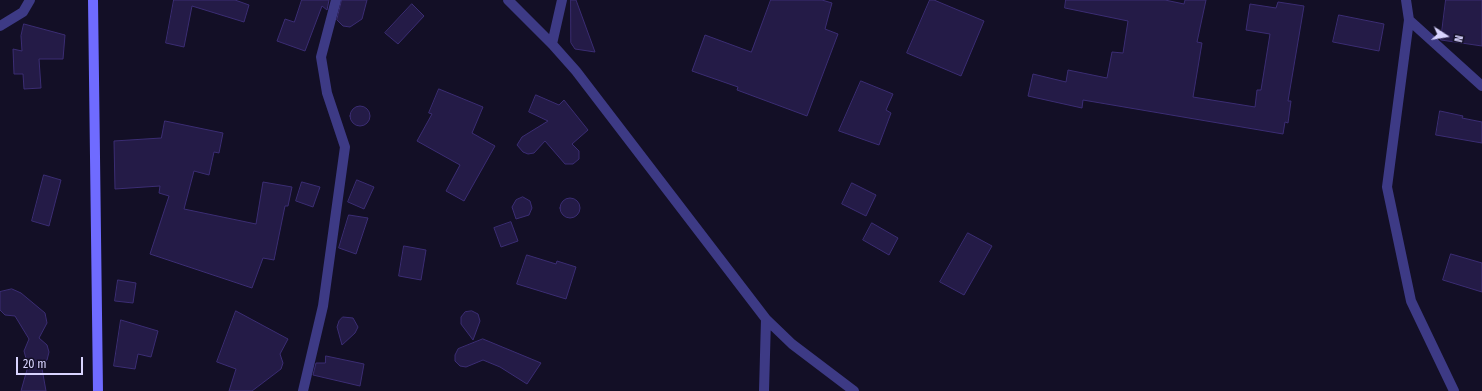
<!DOCTYPE html>
<style>
body{margin:0}
#map{position:relative;width:1482px;height:391px;overflow:hidden;background:#130f26;font-family:"Fira Sans Condensed",sans-serif}
canvas{display:block}
.north{position:absolute;left:1426px;top:16px;width:40px;height:40px;-webkit-text-stroke:3px #130f26;paint-order:stroke;rotate:102deg;font-size:11px;font-weight:700;line-height:16px;text-align:center;color:#d9d4ff}
.north::after{content:'';display:block;margin:auto;width:14px;height:18px;background:#d9d4ff;clip-path:polygon(50% 0,100% 100%,50% 72%,0 100%)}
.scale{position:absolute;left:16px;top:357px;width:67px;height:18px;box-sizing:border-box;border:2px solid #d9d4ff;border-top:0;padding-left:5px;font-size:12px;line-height:14px;white-space:nowrap;color:#d9d4ff;-webkit-text-stroke:3px #130f26;paint-order:stroke}
</style>
<div id="map">
<canvas width="1482" height="391"></canvas>
<div class="north">N</div>
<div class="scale">20 m</div>
</div>
<script>
const ctx = document.querySelector('canvas').getContext('2d');
ctx.lineJoin = 'round';
function paint(path, color) { ctx.fillStyle = color; ctx.fill(path, 'evenodd'); }
function strokePath(path, color, width, dash) { ctx.strokeStyle = color; ctx.lineWidth = width; ctx.lineCap = dash ? 'butt' : 'round'; ctx.setLineDash(dash || []); ctx.stroke(path); }
const building = new Path2D(`
 M174 0H235L249 5 244 22 192 6 184 47 166 43Z
 M302 0H329L327 10 322 6 305 51 277 41 285 19 294 22Z
 M342 0H367L362 19 350 27 343 26 337 20Z
 M571 0H576L595 52 575 49 571 43Z
 M771 0H822L832 3 825 29 838 34 807 116 737 90 738 87 692 71 705 35 751 52Z
 M930 0H934L984 21 961 76 907 53Z
 M1066 0H1165L1184 4 1185 0H1206L1197 42 1202 43 1193 97 1255 107 1257 90H1261L1270 34 1246 30 1250 4 1276 8 1278 2 1304 6 1288 101H1291L1288 123 1285 122 1283 134 1083 100 1082 108 1028 96 1033 74 1066 82 1068 70 1107 78 1112 52 1123 53 1128 21 1065 8Z
 M1446 0H1482V46L1441 40Z
 M412 4 424 16 398 44 385 33Z
 M1339 15 1384 24 1379 51 1333 42Z
 M24 24 65 35 63 59H39L41 88 24 89 23 74H14L13 49 22 51 21 36Z
 M861 81 893 94 886 110 891 113 879 145 839 131Z
 M439 89 483 107 472 133 495 146 464 201 446 191 460 165 417 141 432 114 429 113Z
 M536 95 559 105 564 100 588 130 572 144 579 151V159L573 164H565L545 141 534 153 528 154 523 152 517 145 522 137 548 121 529 112Z
 M350 116a10 10 0 1 1 20 0a10 10 0 1 1-20 0Z
 M1440 111 1463 116 1462 118 1482 122V143L1436 135Z
 M165 121 223 133 219 153 214 152 209 175 194 171 184 209 256 224 263 182 292 187 288 206H285L274 260 263 258 252 288 150 254 169 196 159 193 160 186 115 189 114 141 161 138Z
 M44 175 61 180 49 226 32 221Z
 M357 180 374 187 364 209 348 202Z
 M302 182 320 187 313 207 296 201Z
 M852 183 876 195 866 216 842 204Z
 M523 197 530 201 532 208 529 215 516 219 512 207 516 200Z
 M560 208a10 10 0 1 1 20 0a10 10 0 1 1-20 0Z
 M349 215 368 218 356 254 339 248Z
 M511 222 518 241 501 247 494 228Z
 M872 223 898 238 889 255 863 240Z
 M968 233 992 246 964 295 940 282Z
 M404 246 426 250 421 280 399 276Z
 M1451 254 1482 263V292L1443 280Z
 M527 255 556 264 557 261 576 267 566 299 517 284Z
 M118 280 136 283 133 303 115 301Z
 M12 289 21 293 45 313 47 323 39 338 47 345 49 352 47 360 41 363 46 391H21L28 366 24 351 29 339 15 316 5 315 0 310V292Z
 M236 311 288 339 280 354 283 363 281 369 252 391H229L236 369 217 362Z
 M472 311 478 314 480 321 473 340 461 324V317L465 312Z
 M343 317 353 318 358 327 355 333 342 345 337 327 339 321Z
 M121 320 158 331 151 357 138 354 135 369 114 366Z
 M483 339 541 363 527 384 500 367 483 360 466 367 460 366 455 361V355L458 349Z
 M326 356 364 364 360 386 313 375 316 363H325Z`);
paint(building, '#241b47');
strokePath(building, '#3b2d73', 1);
strokePath(new Path2D(`
 M508 0 552 44 576 71 766 319 792 344 854 391
 M1406 0 1409 20 1482 86
 M1409 20 1387 187 1411 301 1454 391
 M0 26 23 12 30 0
 M552 44 562 0
 M303 391 323 306 345 147 327 93 321 57 336 0
 M764 391 766 319`), '#3d3a85', 10);
strokePath(new Path2D(`
 M93 0 98 391`), '#6f6bff', 10);
</script>
